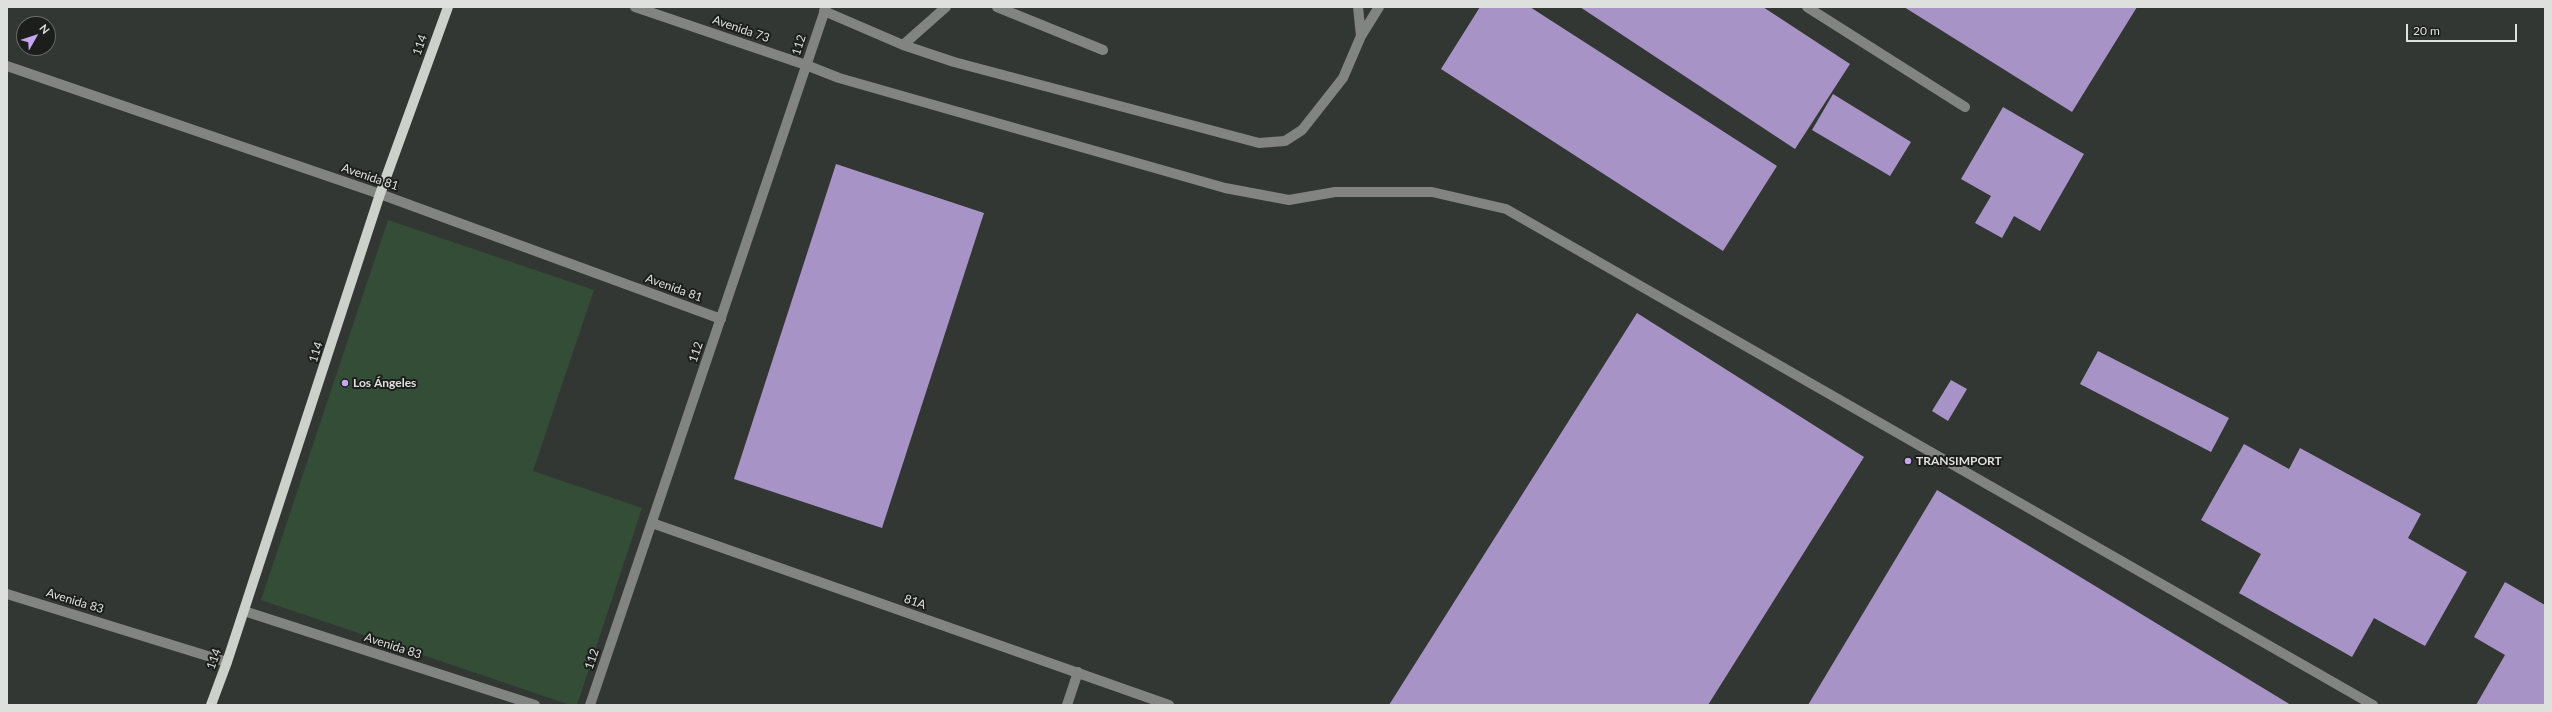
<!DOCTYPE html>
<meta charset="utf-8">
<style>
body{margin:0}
#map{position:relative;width:2552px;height:712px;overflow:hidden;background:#323733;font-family:Lato,sans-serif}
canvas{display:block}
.frame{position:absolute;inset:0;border:8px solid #dde0dd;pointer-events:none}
.north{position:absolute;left:16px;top:16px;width:40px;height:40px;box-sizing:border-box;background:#1c1e1c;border:1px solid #696c69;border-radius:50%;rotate:51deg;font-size:11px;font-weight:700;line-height:16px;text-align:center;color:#dde0dd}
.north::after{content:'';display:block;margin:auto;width:14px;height:18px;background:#c5a7f1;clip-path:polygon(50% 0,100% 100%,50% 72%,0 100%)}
.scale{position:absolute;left:2406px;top:24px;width:111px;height:18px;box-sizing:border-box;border:2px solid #dde0dd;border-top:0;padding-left:5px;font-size:12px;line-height:14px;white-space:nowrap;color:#dde0dd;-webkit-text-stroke:3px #1c1e1c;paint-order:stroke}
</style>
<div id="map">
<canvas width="2552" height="712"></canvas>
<div class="frame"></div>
<div class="north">N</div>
<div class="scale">20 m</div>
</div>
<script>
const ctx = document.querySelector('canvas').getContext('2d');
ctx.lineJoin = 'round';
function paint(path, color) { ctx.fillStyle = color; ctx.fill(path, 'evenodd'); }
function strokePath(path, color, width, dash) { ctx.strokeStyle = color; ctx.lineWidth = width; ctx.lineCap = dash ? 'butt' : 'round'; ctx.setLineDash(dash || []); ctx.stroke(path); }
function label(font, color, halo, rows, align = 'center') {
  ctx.font = font + ' Lato,sans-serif'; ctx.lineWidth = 4; ctx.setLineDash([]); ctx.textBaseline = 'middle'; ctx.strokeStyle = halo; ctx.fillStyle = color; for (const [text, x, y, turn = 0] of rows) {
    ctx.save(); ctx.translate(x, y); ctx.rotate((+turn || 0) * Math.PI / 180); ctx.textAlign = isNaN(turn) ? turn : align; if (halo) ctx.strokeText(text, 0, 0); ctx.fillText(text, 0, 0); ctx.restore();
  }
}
paint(new Path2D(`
 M388 220 594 290 533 471 642 508 577 705H570L261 600Z`), '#344d37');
paint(new Path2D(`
 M1480 7H1530L1777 166 1723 251 1441 69Z
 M1580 7H1763L1850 64 1795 149Z
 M1904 7H2137L2072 112Z
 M1833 94 1911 142 1890 176 1812 130Z
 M2003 107 2084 154 2040 231 2014 216 2002 238 1975 223 1991 196 1961 179Z
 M836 164 984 213 882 528 734 479Z
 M1637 313 1864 457 1708 705H1389Z
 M2098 351 2229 418 2211 452 2080 384Z
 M1951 380 1967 389 1948 421 1932 411Z
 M2244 444 2289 469 2300 448 2421 514 2408 538 2467 572 2425 646 2374 618 2352 657 2239 593 2261 554 2201 520Z
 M1937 490 2291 705H1808Z
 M2505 582 2545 605V705H2476L2505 655 2474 637Z`), '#a893c7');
strokePath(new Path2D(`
 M635 7 806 65 839 78 1225 188 1289 200 1335 192H1432L1506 209 2373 705
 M997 7 1103 50
 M1807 7 1965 107
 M824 11 903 45 954 62 1259 143 1285 141 1302 130 1343 78 1361 36 1358 7
 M1361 36 1379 7
 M903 45 946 7
 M7 66 380 194 721 319
 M652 523 1169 705
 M7 594 227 662
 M244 611 535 705
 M590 705 826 7
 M1067 705 1078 672`), '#818481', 10);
strokePath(new Path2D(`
 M211 705 227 662 380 194 448 7`), '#ccd1cc', 10);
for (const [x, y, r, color] of [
 [345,383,4,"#c5a7f1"],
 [1908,461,4,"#c5a7f1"]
]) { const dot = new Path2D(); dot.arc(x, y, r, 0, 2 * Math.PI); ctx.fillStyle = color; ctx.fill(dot); strokePath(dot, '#1c1e1c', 1.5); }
label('12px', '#dde0dd', '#1c1e1c', [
 ["Avenida 73",741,29,19],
 ["114",420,45,-70],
 ["112",799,45,-72],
 ["Avenida 81",370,177,19],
 ["Avenida 81",674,288,20],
 ["114",316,352,-72],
 ["112",696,352,-71],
 ["Avenida 83",75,601,17],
 ["81A",915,602,19],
 ["Avenida 83",393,646,18],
 ["114",214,659,-70],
 ["112",592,659,-71]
]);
label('bold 12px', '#dde0dd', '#1c1e1c', [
 ["Los Ángeles",353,383],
 ["TRANSIMPORT",1916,461]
], 'left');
</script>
